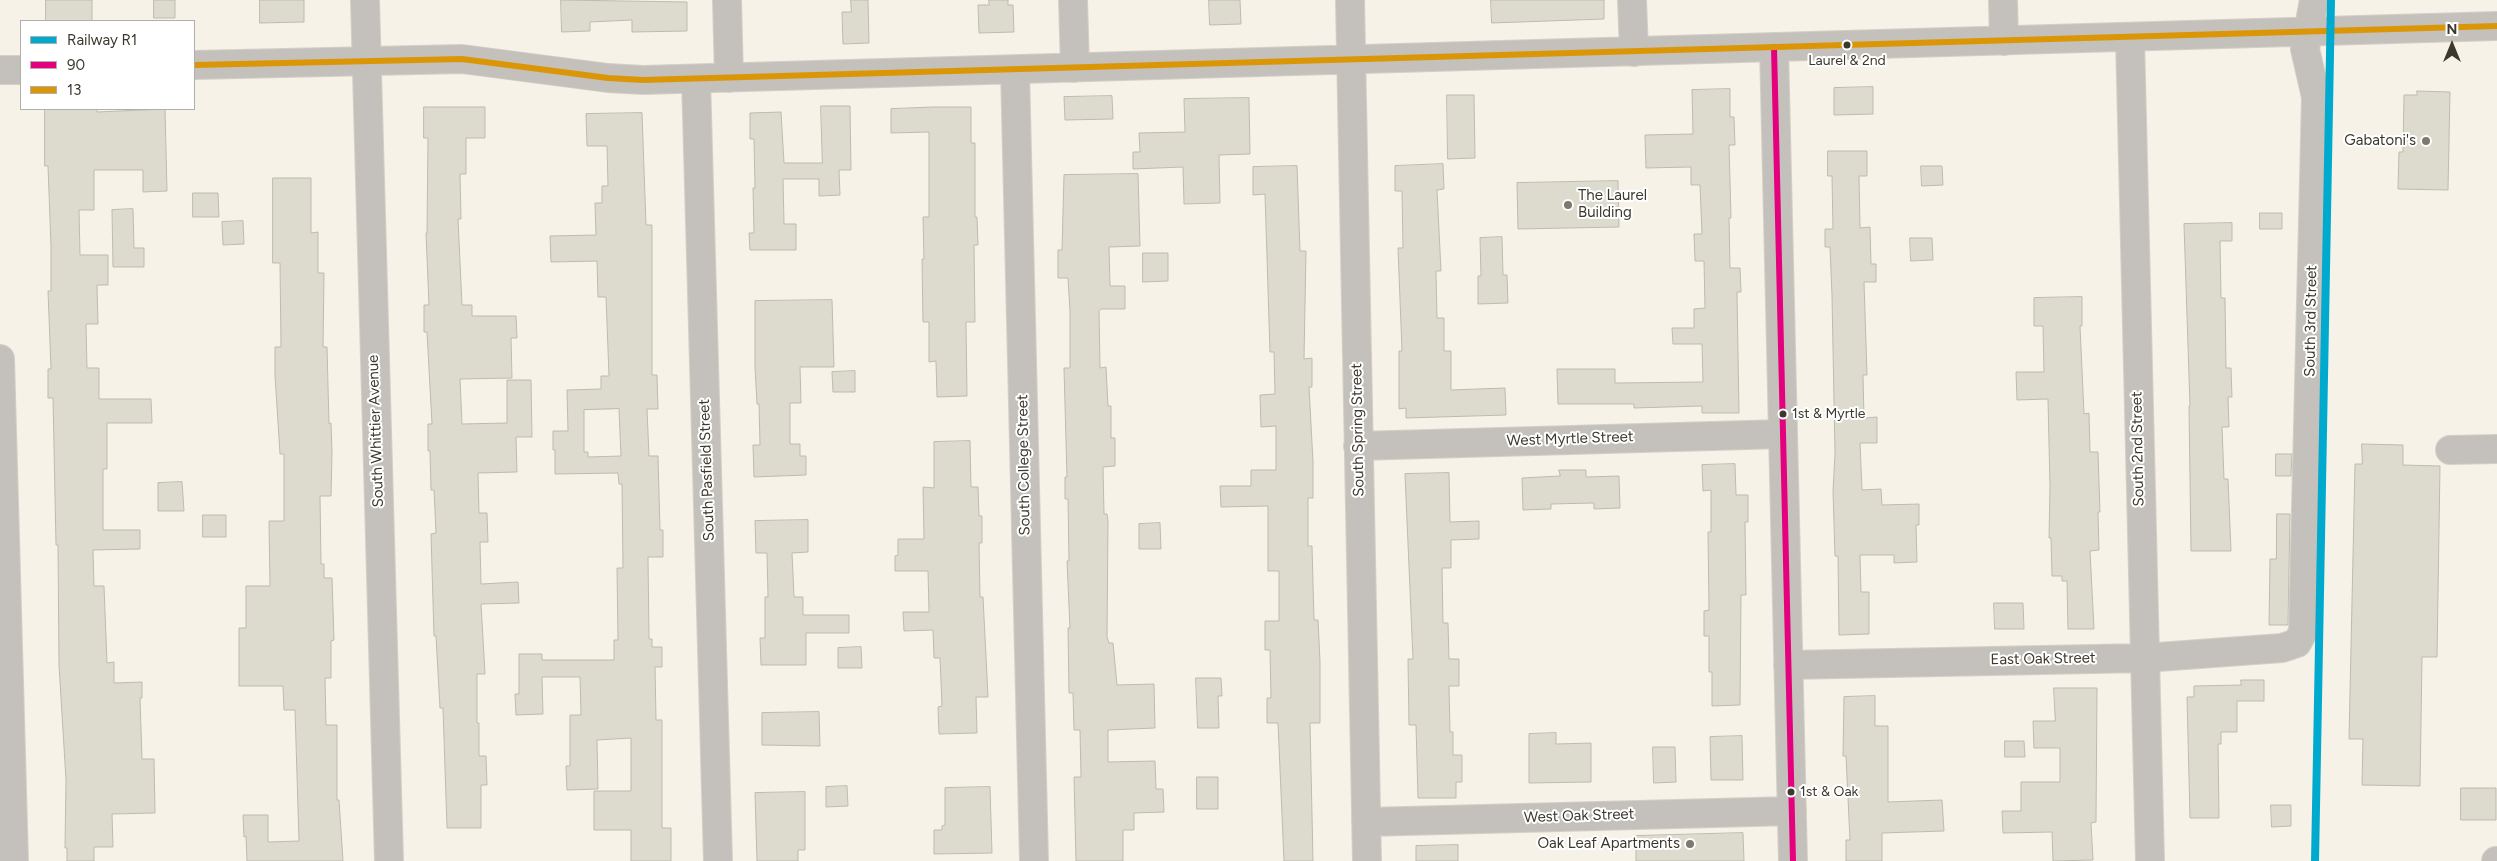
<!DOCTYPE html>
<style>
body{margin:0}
#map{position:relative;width:2497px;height:861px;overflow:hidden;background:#f7f2e7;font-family:Figtree,sans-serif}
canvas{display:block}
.legend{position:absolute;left:20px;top:20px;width:175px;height:90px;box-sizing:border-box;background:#fff;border:1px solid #b1afab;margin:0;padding:6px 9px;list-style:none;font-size:15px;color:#3c382d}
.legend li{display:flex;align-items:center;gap:10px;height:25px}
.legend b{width:25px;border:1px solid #b1afab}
.north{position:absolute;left:2427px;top:20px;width:50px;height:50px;-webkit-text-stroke:4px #fff;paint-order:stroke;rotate:0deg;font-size:14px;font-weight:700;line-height:20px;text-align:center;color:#3c382d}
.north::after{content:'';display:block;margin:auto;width:18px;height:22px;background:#3c382d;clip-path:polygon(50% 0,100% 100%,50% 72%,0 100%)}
</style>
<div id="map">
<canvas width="2497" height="861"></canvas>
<ul class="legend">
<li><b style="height:6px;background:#00a9ce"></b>Railway R1</li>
<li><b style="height:6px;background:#e5007d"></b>90</li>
<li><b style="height:6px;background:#db9607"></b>13</li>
</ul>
<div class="north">N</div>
</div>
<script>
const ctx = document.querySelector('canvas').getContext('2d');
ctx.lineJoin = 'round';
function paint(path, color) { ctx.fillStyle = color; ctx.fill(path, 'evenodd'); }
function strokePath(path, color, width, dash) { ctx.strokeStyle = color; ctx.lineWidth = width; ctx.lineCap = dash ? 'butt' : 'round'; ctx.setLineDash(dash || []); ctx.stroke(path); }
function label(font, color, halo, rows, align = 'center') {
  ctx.font = font + ' Figtree,sans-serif'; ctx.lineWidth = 4; ctx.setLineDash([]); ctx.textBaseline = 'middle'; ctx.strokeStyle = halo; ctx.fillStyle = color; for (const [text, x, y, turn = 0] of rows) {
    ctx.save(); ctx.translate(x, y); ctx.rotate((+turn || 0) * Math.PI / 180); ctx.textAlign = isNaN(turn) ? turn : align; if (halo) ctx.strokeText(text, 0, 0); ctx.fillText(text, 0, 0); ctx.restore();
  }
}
const building = new Path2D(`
 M46 0H92V21H46Z
 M154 0H175V18H154Z
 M260 0H304V22L260 23Z
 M561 0 687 2V31L632 32V20L590 22V31L562 32Z
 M851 0H868L869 43 843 44 842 12H851Z
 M989 0H1008V5H1013L1014 32 979 33 978 5H989Z
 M1209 0H1240L1241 24 1210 25Z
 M1491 0H1604V19L1492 23Z
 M1873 87V114L1834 115V88Z
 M1730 89V117H1734L1735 145H1729L1731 218H1729L1730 268H1740L1741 292H1737L1739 413H1702V406L1634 408V404H1558L1557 369H1615V383L1703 382 1702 344H1673L1672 328H1694V309L1705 308 1704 261H1695L1694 234H1702L1700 185H1691V167L1646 168 1645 135 1693 134 1692 90Z
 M2417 91 2450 92 2448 190 2398 189 2399 152H2403L2404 95H2417Z
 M1447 95H1474L1475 158 1448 159Z
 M1112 96 1113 119 1065 120 1064 97Z
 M1249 98 1250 154 1219 155 1220 203 1184 204 1183 167 1133 169V152H1140L1139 133 1185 132 1184 99Z
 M821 106H850L851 170H839L840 195 819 196V179H783L784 224H796V250H750L749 233H754L753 188H755L754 139H750V113L781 112 784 163H822Z
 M424 107H485V138H466V174H460L461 219H458L462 305H472V316H516L517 338H511L512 378 460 379 462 424 507 423V380H531L532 437H516L517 472 478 473 479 513H487L488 542H480L481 584 518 582 519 603 481 604 485 674H477V723H479V756H486L487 785H481V828H447L443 708H440L436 636H434L431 534 436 533 434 490H431L430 451H428V424H432L427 332H424V305H429L426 233H427L428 138H424Z
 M934 107H971V143H975V217H977L978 245H974L975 322H966L967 396 937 397 936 361 929 362V322H923L922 259H924L923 217H929V132L891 133V109Z
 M45 109H97V112L165 109 167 191 143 192V170H94V210H79L80 255H108V285H97L98 324H86L87 368H99V399H151L152 423H107V469H103V530H140V549L93 550 94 586H104L107 663 114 662V683L142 682V698H140L142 759H154L155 813 112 814 113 847H94V861H67V848H65L66 780 59 665 58 545H56L53 398H48V369H51L48 291H51V246L48 166H45Z
 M642 113 646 225H652V375H657L658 409H647L649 456H658L660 530H663V557H648L649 639H652V647H662V667H655L656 720H662V828H671V861H631V830H594V791H631V738L597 740 598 789 567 790 566 766H570V715H581L580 677H542L543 714 516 715 515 694H519V654H542V660H614V640H618L617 568H623L622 484H619L618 473 555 474V450H553V431H568L567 390 601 389V376H609L606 297H598L597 261 551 262 550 236 596 235 595 203H602V186H608L607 146H587L586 114ZM619 409 621 456 588 457V452H584V410Z
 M1828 151H1867V176H1859L1860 228 1870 227 1871 264H1876V282H1864L1867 375H1863L1864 418 1877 417V443H1860L1862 490 1881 489 1882 505 1919 504V525H1916L1917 562 1894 563V555H1860L1861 592H1869V634L1839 635 1838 556H1835L1833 491 1835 454 1832 296 1830 247H1825V229H1833L1832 176H1828Z
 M1443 164 1444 189 1437 190 1441 271H1436L1437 318H1444V351H1451V390L1505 388 1506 415 1406 418V408L1399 409V351H1402L1398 248H1403L1402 191H1395V166Z
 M1297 166 1300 251H1306L1304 359 1312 358V387H1309L1313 462V498H1308V546H1312L1314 620H1318L1320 662V723H1310L1313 861H1284L1278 723H1267V698H1271L1270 650H1265V621H1279V571H1268V506L1221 507 1220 486H1251V470H1276V426L1261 427 1260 395 1275 394 1274 352H1270L1265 194 1253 195V167Z
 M1921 166H1942L1943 185 1922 186Z
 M1138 174 1140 246 1109 247 1110 286H1125V309H1101L1099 311 1100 368 1106 367 1108 406H1111V438H1115V466L1103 467 1104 514H1107L1108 521 1107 637 1109 643H1113L1117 685 1154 684 1155 728 1108 730V762L1155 761 1156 789H1163L1164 812 1134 813V830H1123V861H1076L1074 777H1081L1080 730H1074L1073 693H1069L1068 628H1070L1067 561H1069L1068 499H1065V477H1067L1064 368H1070V311L1068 278H1058V250H1062L1064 175Z
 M273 178H311V233L318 232V273H324L323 347H327L329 424 331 423 332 452 331 496H320L321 564H324V578H332L334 640 331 641V678H325L326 725H337V800H339L343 861H247L246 836 244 837 243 815H268V842L299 841 295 710H284L283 686H239V628H246V586H270L269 521H284V454H280L275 375V347H281L280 263H273Z
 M1618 181 1619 227 1518 229 1517 183Z
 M193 193H218L219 217H193Z
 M133 209 134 248H144V267H113L112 210Z
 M2260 213H2282V229H2260Z
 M243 221 244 244 223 245 222 222Z
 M2232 223V241H2220L2221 298H2225L2226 368H2231L2232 397H2228L2229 427H2222L2224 479H2228L2231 551H2191L2189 406H2190L2184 224Z
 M1502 237 1503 275H1507L1508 303 1478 304V276H1481L1480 238Z
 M1910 238H1932L1933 260 1911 261Z
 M1143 253H1168V281L1143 282Z
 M2082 297V326H2080L2084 414 2089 413 2090 452H2098L2100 512H2098L2099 550 2090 551 2094 629H2068L2067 581H2062V576H2052L2051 538H2049L2050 487 2048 399 2017 400 2016 372H2044L2043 326H2034V298Z
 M832 300 834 367H800L801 403H790V444H800V456H806V475L754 477 753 445H760L759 404H757L755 367V301Z
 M855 371V392H833L832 372Z
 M970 441 971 487H978L979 516H982V543H979L980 597H983L988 697H976L977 733 939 734 938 707 942 706 940 658H934L933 630 904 631 903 612H929L928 571H895V556L898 555V539H924L923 487 934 488V442Z
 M2362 444 2403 445V465L2440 466 2437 657H2422L2420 786 2362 785 2363 739H2349L2355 464H2362Z
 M2276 454H2292L2291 476H2276Z
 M1735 464 1736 495H1748V522H1745L1746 595H1741L1740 705 1712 706V672H1709V636H1704V611L1709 610 1708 532H1711V490L1703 491 1702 465Z
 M1559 470H1586V477L1619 476 1620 508 1594 509V503L1551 504V509L1523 510 1522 478 1560 476Z
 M1449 473 1450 522 1479 521V539L1451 540V568H1442L1443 623H1448L1449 659H1459V686H1449L1450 732H1453V755H1462V782H1456V798H1418L1416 725H1409L1408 659H1413L1405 474Z
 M182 482 184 511H158V483Z
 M2277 514H2290L2288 625H2269L2270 559H2276Z
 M203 515H226V537H203Z
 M808 520V552L792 553 794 597H803V615H849V633H806V665H761L760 638H765V597H768L767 553H756L755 521Z
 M1160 523 1161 549H1139V524Z
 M1994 603H2023L2024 629H1995Z
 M861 647 862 668H838V648Z
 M1196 678H1221L1222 696H1218L1219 728H1198Z
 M2241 680H2264V701H2237V732H2221V744H2218L2219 818H2190L2187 697H2194V686L2241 685Z
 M2054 688H2097L2096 822 2091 823 2093 860 2053 861 2052 832 2003 833 2002 811H2021V782H2060V748H2034L2033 721H2055Z
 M1875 696V726H1888V802L1942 800 1944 831 1882 833V861H1846V840H1850L1846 756H1843L1844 697Z
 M819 712 820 746 762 745V713Z
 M1556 733V744L1591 743V782L1529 783V734Z
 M1742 736 1743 780H1711L1710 737Z
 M2005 741H2024L2025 757H2005Z
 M1653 747H1675L1676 782 1654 783Z
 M1197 777H1218V809H1197Z
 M847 786 848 806 826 807V787Z
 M990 787 992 853 934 854V830H942V826L945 825V788Z
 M2461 788H2496V820H2461Z
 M805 792V850H798V861H757L755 793Z
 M2271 805H2291V826L2272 827Z
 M1743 833 1744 861H1636V836Z
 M1458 845V861H1416V846Z`);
paint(building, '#dddbcd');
strokePath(building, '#bdbbb1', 1);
const minor = new Path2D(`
 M365 0 389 861
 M727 0 729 78
 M1073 0 1075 68
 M1350 0 1367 861
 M1632 0 1634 52
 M2003 0 2004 41
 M2130 38 2150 861
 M1774 47 1793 861
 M194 65 462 59 608 78 643 80 2497 26
 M0 70H21
 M1015 70 1034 861
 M696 79 718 861
 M0 359 14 861
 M1358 446 1783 434
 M2450 450 2497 449
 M1788 665 2144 658 2282 648 2297 643 2303 632 2316 97 2305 49 2314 0
 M1366 822 1792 811
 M2496 861H2497`);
strokePath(minor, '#d4d0c7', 30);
strokePath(minor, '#c4c1bc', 28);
strokePath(new Path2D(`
 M1774 47 1793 861`), '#e5007d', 6);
strokePath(new Path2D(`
 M194 65 462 59 608 78 643 80 2497 26`), '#db9607', 6);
strokePath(new Path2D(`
 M2315 861 2331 0`), '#00a9ce', 8);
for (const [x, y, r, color] of [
 [1847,45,4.5,"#3c382d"],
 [2426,141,5,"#7d796e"],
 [1568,205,5,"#7d796e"],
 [1783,414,4.5,"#3c382d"],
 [1791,792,4.5,"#3c382d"],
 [1690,844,5,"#7d796e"]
]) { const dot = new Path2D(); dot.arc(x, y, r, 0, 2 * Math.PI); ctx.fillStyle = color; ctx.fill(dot); strokePath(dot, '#fff', 2); }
label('14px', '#3c382d', '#fff', [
 ["Laurel & 2nd",1847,61,"center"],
 ["1st & Myrtle",1792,414],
 ["1st & Oak",1800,792]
], 'left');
label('15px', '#3c382d', '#fff', [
 ["Gabatoni's",2416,141],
 ["The Laurel",1578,196,"left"],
 ["Building",1578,213,"left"],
 ["Oak Leaf Apartments",1680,844]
], 'right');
label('15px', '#3c382d', '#fff', [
 ["South 3rd Street",2311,321,-89],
 ["South Spring Street",1358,430,-91],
 ["South Whittier Avenue",376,431,-92],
 ["West Myrtle Street",1570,439,-2],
 ["South 2nd Street",2138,449,-91],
 ["South College Street",1024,465,-91],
 ["South Pasfield Street",707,470,-92],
 ["East Oak Street",2043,659,-1],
 ["West Oak Street",1579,816,-2]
]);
</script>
